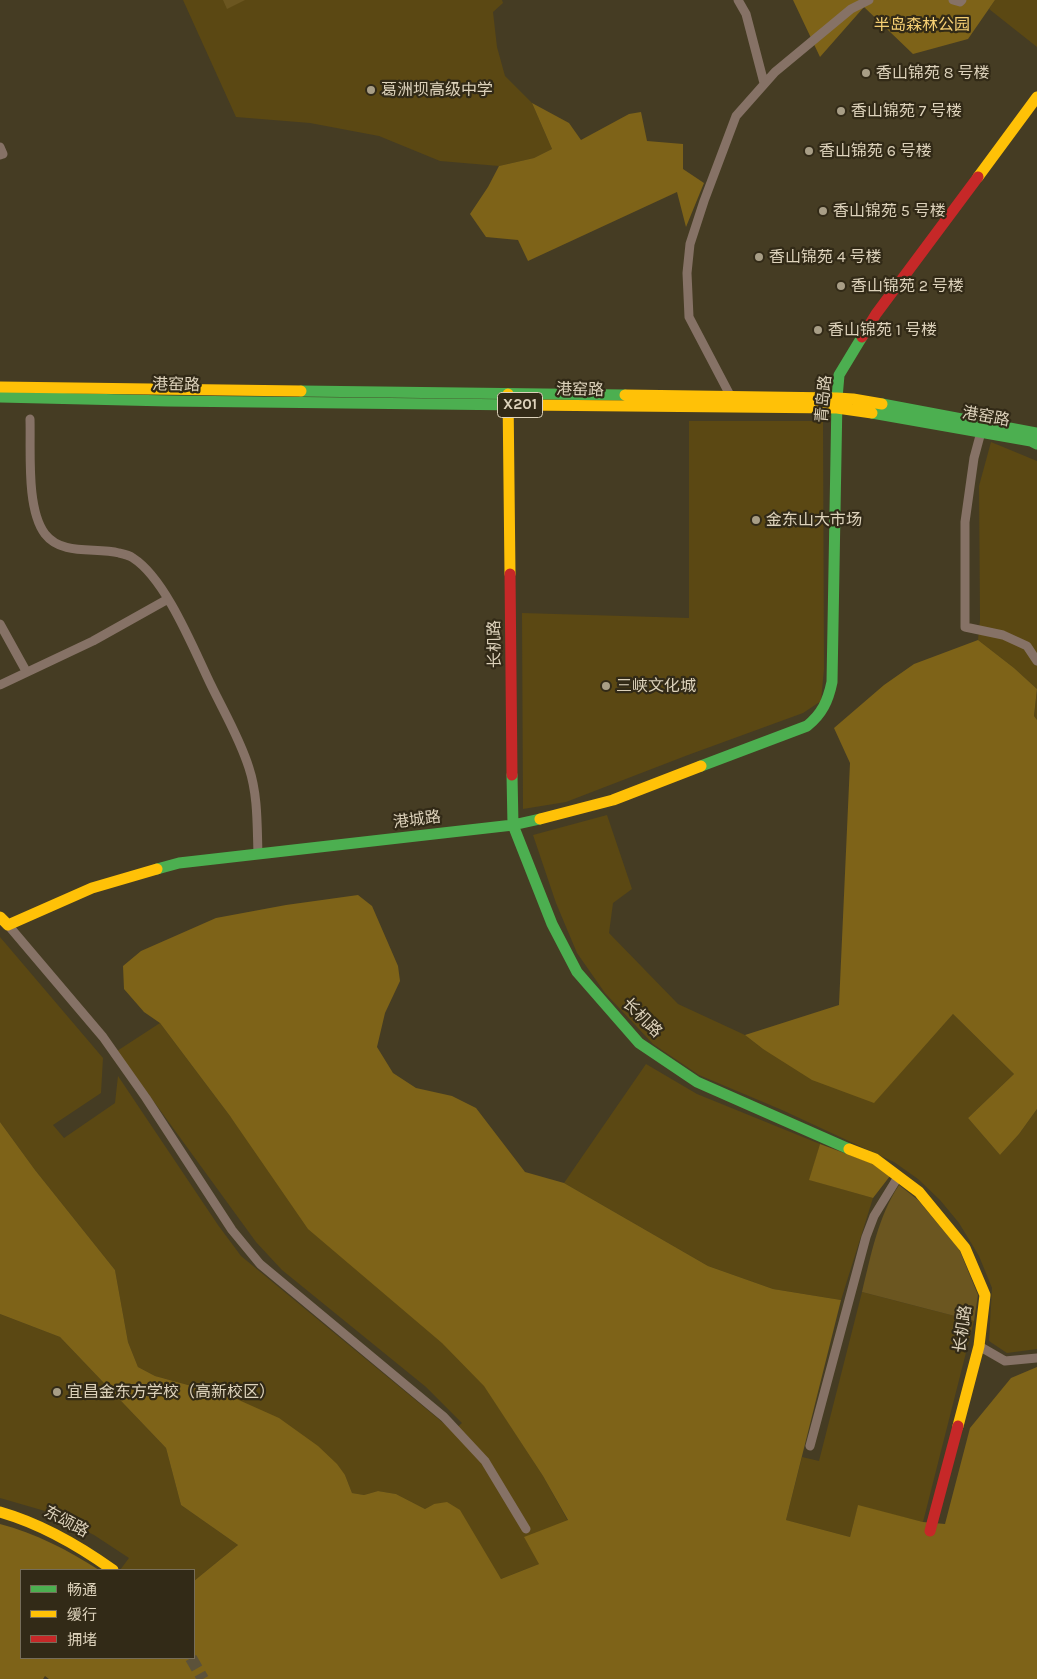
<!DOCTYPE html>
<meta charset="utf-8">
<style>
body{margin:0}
#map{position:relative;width:1037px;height:1679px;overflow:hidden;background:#453c23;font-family:Karla,"Noto Sans SC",sans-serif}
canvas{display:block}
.legend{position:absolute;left:20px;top:1569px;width:175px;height:90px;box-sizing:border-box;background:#322a17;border:1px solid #766d59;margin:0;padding:6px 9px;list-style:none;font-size:15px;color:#ddd2bb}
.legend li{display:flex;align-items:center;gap:10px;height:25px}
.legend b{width:25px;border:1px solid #766d59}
</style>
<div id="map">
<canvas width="1037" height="1679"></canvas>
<ul class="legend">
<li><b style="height:6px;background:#4caf50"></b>畅通</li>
<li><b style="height:6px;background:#ffc107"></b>缓行</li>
<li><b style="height:6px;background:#c62828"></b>拥堵</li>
</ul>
</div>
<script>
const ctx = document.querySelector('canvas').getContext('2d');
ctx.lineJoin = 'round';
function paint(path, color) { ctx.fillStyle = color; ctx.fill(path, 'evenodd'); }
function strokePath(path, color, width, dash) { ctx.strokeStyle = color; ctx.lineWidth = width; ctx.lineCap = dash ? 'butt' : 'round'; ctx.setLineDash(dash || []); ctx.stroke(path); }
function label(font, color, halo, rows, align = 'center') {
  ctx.font = font + ' Karla,"Noto Sans SC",sans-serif'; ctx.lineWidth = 4.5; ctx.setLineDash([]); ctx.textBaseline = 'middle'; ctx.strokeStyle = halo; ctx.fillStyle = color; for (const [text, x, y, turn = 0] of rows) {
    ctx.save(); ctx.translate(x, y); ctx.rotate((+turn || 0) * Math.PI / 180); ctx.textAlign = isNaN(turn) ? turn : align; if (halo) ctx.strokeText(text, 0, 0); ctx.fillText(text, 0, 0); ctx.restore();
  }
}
paint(new Path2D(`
 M183 0H502L503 3 493 12 497 47 505 76 532 103 552 149 534 158 499 166 440 161 379 136 310 123 236 117Z
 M995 0H1037V47L989 9Z
 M689 421H823L824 669 821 701 803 713 688 755 566 802 523 809 522 613 689 618Z
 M991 442 1037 461V720L1034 716 1037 689 1014 668 978 640 980 620 979 486Z
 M607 815 632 889 613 903 609 933 678 1004 745 1035 763 1049 874 1102 953 1014 1014 1074 968 1118 1000 1155 1019 1134 1037 1109V1349L1007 1353 989 1341 992 1288 979 1256 959 1223 940 1200 918 1179 894 1162 782 1110 699 1075 653 1044 605 993 577 953 556 903 533 835Z
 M0 937 103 1058 101 1093 53 1125 64 1138 115 1103 118 1076 218 1225 241 1256 453 1431 462 1423 426 1387 282 1270 256 1242 117 1051 160 1023 230 1116 484 1385 543 1476 568 1521 539 1564 501 1579 434 1504 425 1509 396 1494 378 1491 364 1495 352 1493 345 1475 232 1397 155 1376 138 1367 128 1342 115 1270 35 1170 0 1122Z
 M646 1064 697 1094 820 1144 810 1180 873 1198 841 1300 773 1289 708 1266 564 1183Z
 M862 1292 974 1321 923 1522 858 1506 850 1537 786 1520 802 1457 819 1461Z
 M0 1314 60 1337 166 1448 181 1505 238 1545 194 1581V1570H120L129 1558 94 1535 45 1511 0 1498Z`), '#5b4813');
paint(new Path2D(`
 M223 0H245L227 9Z
 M899 1185 918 1200 959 1249 978 1295 974 1321 862 1292C871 1255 878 1217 899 1185Z`), '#6b5620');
paint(new Path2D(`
 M793 0H995L968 39 913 54 864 7 820 57Z
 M532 103 569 123 581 140 629 114 641 112 647 141 683 144V169L704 183 686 227 677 192 528 261 518 240 486 237 470 214 488 187 499 166 534 158 552 149Z
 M978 640 1014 668 1037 689 1034 716 1037 720V1109L1019 1134 1000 1155 968 1118 1014 1074 953 1014 874 1103 812 1080 763 1049 745 1035 839 1005 850 763 834 728 884 685 914 664Z
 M358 895 372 906 398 966 400 981 385 1013 377 1047 393 1073 416 1088 452 1096 476 1108 525 1172 564 1183 708 1266 773 1289 841 1300 786 1520 850 1537 858 1505 923 1522 945 1524 970 1428 1011 1378 1037 1367V1679H49L45 1676 43 1679H0V1524C35 1533 68 1550 99 1570H21V1658H194V1581L238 1545 181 1505 166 1448 60 1337 0 1314V1122L35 1170 115 1270 128 1342 138 1367 155 1376 232 1397 279 1418 318 1446 337 1464 345 1475 352 1493 364 1495 378 1491 396 1494 425 1509 434 1504 447 1502 460 1510 501 1579 539 1564 524 1537 568 1520 543 1476 484 1386 442 1343 308 1229 230 1116 160 1023 144 1012 124 989 123 966 141 951 216 918 286 905Z
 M820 1144 871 1163 890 1176 873 1198 809 1180Z`), '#7e6318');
strokePath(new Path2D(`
 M191 1658 203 1679`), '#5c523a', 12, [12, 6]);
strokePath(new Path2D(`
 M738 0 746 14 764 83
 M953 0 960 2 962 0
 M0 147 3 154 0 155
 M731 397 689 317 687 273 690 244 704 201 736 116 775 72 851 9 869 0
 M30 419C31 451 26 509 45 534 62 556 95 547 119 553 124 554 129 555 133 558 166 579 194 650 211 685 224 712 240 739 249 768 258 795 257 826 258 854
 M981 432 974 458 965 522V627L1003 635 1027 646 1037 661
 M0 624 26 671
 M0 685 93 641 168 599
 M8 925 103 1037 146 1098 232 1230 260 1264 444 1417 485 1461 526 1529
 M979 1346 1005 1361 1037 1358
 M810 1446 866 1237 874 1216 898 1177`), '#867266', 9);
strokePath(new Path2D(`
 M301 391 625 395
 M0 397 168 401 523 405
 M882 404 1037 433
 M872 413 1031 441 1037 444
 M701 766 807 726C822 714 828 701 832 682L837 398 839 375 862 337
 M512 775 513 825 552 924 577 972 639 1043 697 1082 849 1149
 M157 869 179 863 513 825 540 819`), '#4caf50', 11);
strokePath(new Path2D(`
 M978 177 1037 97
 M0 387 301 391
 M508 394 510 574
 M625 395 837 398 853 399 882 404
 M523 405 837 408 872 413
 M540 819 613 800 701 766
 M0 917 8 925 92 888 157 869
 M849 1149 875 1159 919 1192 965 1248 985 1295 979 1346 958 1426
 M0 1512C42 1524 78 1545 113 1570`), '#ffc107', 11);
strokePath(new Path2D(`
 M862 337 876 314 978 177
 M510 574 512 775
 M930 1531 958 1426`), '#c62828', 11);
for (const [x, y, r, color] of [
 [866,73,5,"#a89e86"],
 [371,90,5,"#a89e86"],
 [841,111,5,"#a89e86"],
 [809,151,5,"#a89e86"],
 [823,211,5,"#a89e86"],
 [759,257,5,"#a89e86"],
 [841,286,5,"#a89e86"],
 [818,330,5,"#a89e86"],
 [756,520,5,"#a89e86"],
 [606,686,5,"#a89e86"],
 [57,1392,5,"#a89e86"]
]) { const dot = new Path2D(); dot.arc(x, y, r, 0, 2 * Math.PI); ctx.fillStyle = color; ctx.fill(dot); strokePath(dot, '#322a17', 2); }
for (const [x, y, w] of [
 [520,405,45]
]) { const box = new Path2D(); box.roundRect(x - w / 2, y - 12.5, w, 25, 4); ctx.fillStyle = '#322a17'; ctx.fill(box); strokePath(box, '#ddd2bb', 1); }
label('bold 15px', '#ddd2bb', null, [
 ["X201",520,405]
]);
label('16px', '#f5cf73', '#322a17', [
 ["半岛森林公园",922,25]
]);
label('16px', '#ddd2bb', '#322a17', [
 ["香山锦苑 8 号楼",876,73],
 ["葛洲坝高级中学",381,90],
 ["香山锦苑 7 号楼",851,111],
 ["香山锦苑 6 号楼",819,151],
 ["香山锦苑 5 号楼",833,211],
 ["香山锦苑 4 号楼",769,257],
 ["香山锦苑 2 号楼",851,286],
 ["香山锦苑 1 号楼",828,330],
 ["金东山大市场",766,520],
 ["三峡文化城",616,686],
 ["宜昌金东方学校（高新校区）",67,1392]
], 'left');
label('16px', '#ddd2bb', '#322a17', [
 ["港窑路",176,385,1],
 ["港窑路",580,390,1],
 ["青岛路",824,399,-85],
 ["港窑路",986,417,10],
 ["长机路",495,644,-91],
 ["港城路",417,820,-7],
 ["长机路",642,1018,45],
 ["长机路",963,1329,-82],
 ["东颂路",66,1522,28]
]);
</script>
